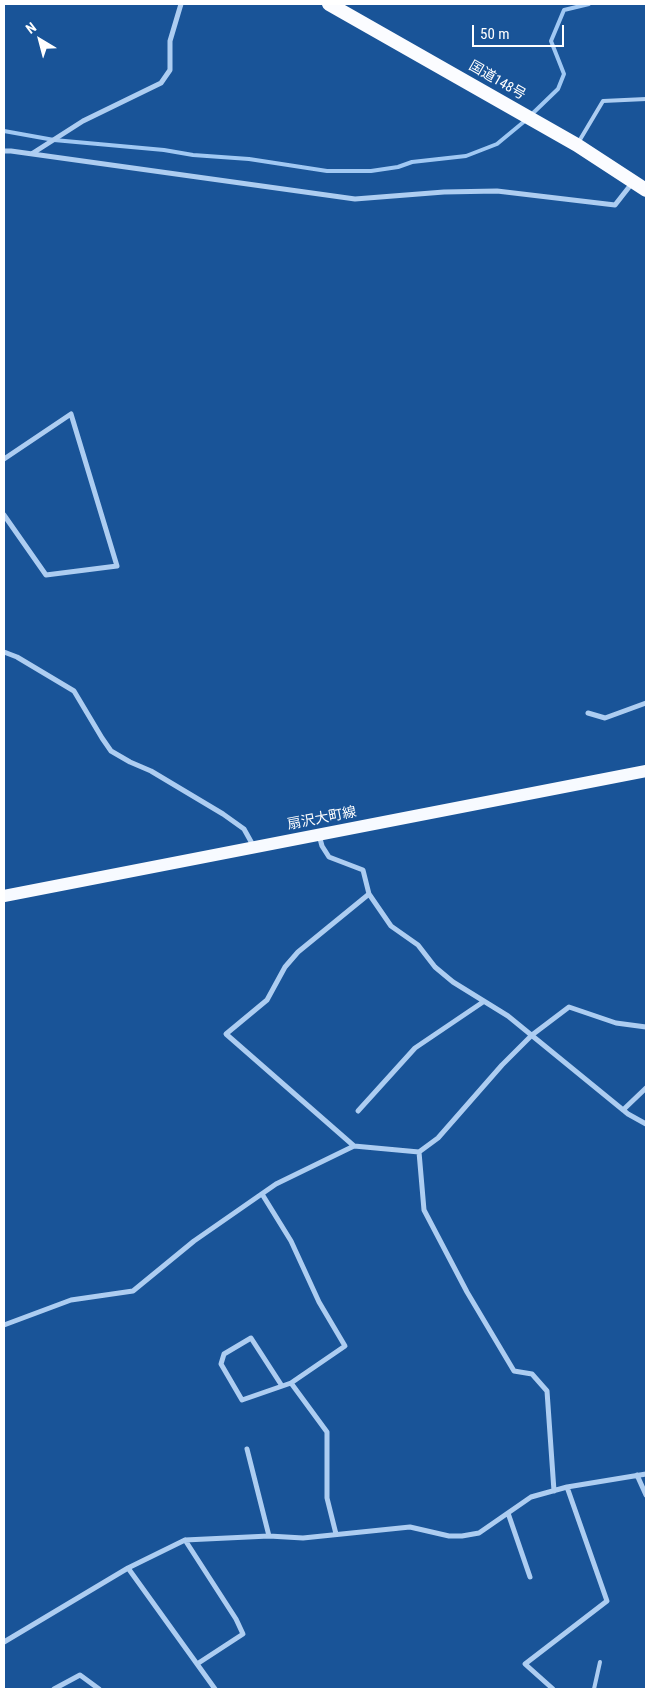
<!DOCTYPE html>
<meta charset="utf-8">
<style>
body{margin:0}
#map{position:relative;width:650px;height:1693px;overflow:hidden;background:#195498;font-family:"Roboto Condensed",sans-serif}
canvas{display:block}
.frame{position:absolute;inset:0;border:5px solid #fff;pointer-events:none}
.north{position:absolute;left:15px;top:15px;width:50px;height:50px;-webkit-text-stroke:4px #195498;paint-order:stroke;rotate:323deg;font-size:14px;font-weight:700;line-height:20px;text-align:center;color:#fff}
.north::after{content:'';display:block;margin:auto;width:18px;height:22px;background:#fff;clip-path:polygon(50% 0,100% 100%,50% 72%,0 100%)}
.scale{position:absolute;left:472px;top:25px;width:92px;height:22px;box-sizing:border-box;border:2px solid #fff;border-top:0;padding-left:6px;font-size:15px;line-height:18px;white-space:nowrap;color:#fff;-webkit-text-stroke:4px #195498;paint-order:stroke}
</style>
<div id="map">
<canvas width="650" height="1693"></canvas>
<div class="frame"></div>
<div class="north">N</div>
<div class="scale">50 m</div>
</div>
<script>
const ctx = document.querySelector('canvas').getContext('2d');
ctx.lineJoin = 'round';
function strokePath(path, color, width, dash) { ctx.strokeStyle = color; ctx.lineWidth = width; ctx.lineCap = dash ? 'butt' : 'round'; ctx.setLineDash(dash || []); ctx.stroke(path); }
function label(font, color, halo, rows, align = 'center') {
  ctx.font = font + ' "Roboto Condensed","Noto Sans JP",sans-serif'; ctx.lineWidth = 4; ctx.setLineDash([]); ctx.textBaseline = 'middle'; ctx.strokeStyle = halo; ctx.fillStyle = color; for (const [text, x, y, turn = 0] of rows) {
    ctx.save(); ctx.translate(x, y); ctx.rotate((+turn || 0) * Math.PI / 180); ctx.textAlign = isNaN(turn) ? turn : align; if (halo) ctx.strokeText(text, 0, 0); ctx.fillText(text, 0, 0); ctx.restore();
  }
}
strokePath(new Path2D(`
 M531 115 558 89 564 74 551 41 564 10 589 4
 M4 131 54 140 164 150 193 155 249 159 327 171H371L398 167 412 162 466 156 497 144 526 120`), '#a0c8f3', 4);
strokePath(new Path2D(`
 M578 143 603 101 646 99
 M594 1689 600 1662`), '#adcdf1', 4);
strokePath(new Path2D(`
 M4 151H11L355 199 444 192 497 191 615 205 633 182
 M33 153 83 121 161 83 170 70V41L181 4
 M4 459 71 414 117 566 46 575 4 515
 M4 652 17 657 74 691 102 738 111 751 130 762 151 771 223 814 244 829 254 847
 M588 713 605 718 646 703
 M319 835 322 846 329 857 363 870 369 894 391 926 418 945 435 967 453 982 508 1016 628 1114 646 1124
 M623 1110 646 1088
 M358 1111 415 1048 483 1002
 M354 1146 226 1034 267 1000 285 967 298 952 369 894
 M419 1152 424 1210 467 1292 514 1371 532 1374 547 1391 554 1491
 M262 1194 291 1241 319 1302 345 1346 291 1383 327 1432V1498L336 1534
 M4 1325 71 1300 133 1291 194 1241 276 1184 354 1146 419 1152 438 1138 502 1065 532 1035 569 1007 616 1023 646 1027
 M282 1386 251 1338 224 1354 221 1364 242 1400 291 1383
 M247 1449 269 1536
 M637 1475 646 1495
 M508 1513 530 1577
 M185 1540 236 1619 243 1634 197 1664
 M128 1568 215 1689
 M4 1642 128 1568 185 1540 269 1536 303 1538 410 1527 449 1536H462L479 1533 531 1497 567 1487 646 1474
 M54 1689 80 1675 99 1689
 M553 1689 525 1664 607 1601 567 1487`), '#adcdf1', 5);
strokePath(new Path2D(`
 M4 896 646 771`), '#f7faff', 12);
strokePath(new Path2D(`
 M329 4 577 145 646 190`), '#fbfcff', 14);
label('14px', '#fff', '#195498', [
 ["国道148号",497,81,30],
 ["扇沢大町線",322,819,-11]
]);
</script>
